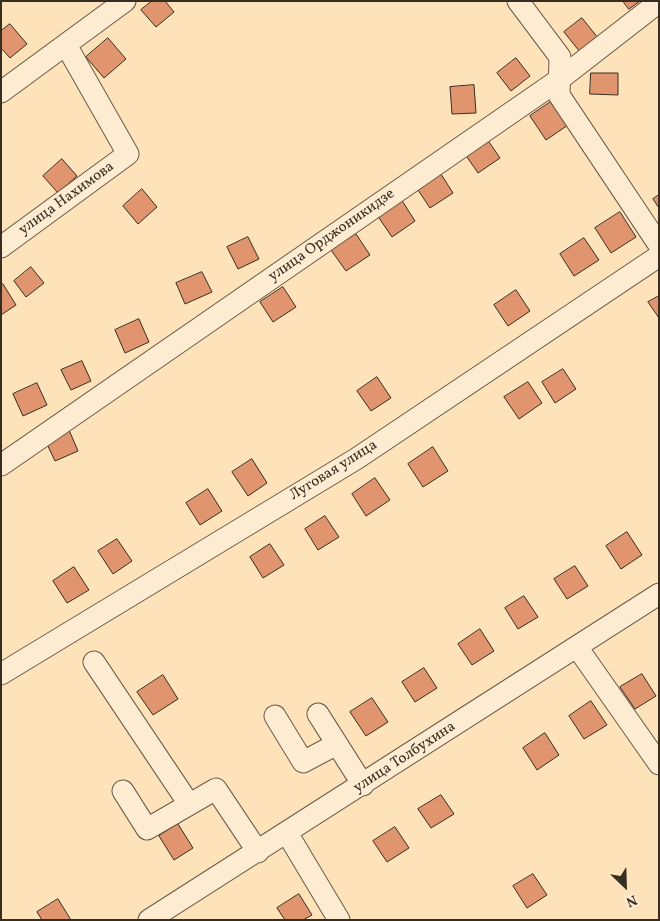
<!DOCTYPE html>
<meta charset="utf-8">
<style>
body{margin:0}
#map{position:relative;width:660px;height:921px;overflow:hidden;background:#fee2ba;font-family:Vollkorn,serif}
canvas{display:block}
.frame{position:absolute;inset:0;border:2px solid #382d21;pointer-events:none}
.north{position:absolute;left:600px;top:861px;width:50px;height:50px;-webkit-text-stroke:4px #feecd2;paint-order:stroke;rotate:156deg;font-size:14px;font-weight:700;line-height:20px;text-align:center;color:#382d21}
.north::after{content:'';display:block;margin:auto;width:18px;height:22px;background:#382d21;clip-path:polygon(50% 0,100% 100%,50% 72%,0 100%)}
</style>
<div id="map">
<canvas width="660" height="921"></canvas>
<div class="frame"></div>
<div class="north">N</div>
</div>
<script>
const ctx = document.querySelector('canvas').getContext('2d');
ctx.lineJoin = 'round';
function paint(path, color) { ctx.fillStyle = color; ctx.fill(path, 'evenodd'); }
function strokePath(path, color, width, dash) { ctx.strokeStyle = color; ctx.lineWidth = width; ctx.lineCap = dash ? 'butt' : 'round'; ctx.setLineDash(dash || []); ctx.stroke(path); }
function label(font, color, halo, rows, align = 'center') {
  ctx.font = font + ' Vollkorn,serif'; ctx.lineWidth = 4; ctx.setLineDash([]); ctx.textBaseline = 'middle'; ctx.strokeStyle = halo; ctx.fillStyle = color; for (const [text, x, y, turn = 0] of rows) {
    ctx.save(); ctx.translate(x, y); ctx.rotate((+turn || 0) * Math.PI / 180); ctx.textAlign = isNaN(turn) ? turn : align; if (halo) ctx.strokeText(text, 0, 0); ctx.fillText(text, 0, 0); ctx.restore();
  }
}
const building = new Path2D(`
 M152 1H165L174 12 156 27 141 10Z
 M623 1H640L629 9Z
 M582 18 598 38 580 52 564 32Z
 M10 24 27 44 10 58 1 48V31Z
 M108 38 126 59 104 78 86 57Z
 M516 58 530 76 511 91 497 73Z
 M591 73H618V95L590 94Z
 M474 85 476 113 452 114 450 87Z
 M552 101 568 125 546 140 530 116Z
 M487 139 500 158 478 173 465 154Z
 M62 159 77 176 58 193 43 176Z
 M439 171 453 193 430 208 416 187Z
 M142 189 157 207 138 224 123 206Z
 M659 195V208L653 199Z
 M401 199 415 221 392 237 377 215Z
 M620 212 636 237 611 253 595 228Z
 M356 234 370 255 346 271 331 250Z
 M248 237 259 259 238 269 227 247Z
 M584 238 599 260 574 276 560 254Z
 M31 267 44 283 26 297 14 281Z
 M202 272 212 292 185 304 176 283Z
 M3 284 16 305 1 315V285Z
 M283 287 296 307 273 322 260 302Z
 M516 290 530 311 508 326 494 305Z
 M659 296V318L648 302Z
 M139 319 149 342 125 353 115 330Z
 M82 361 91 381 71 390 61 370Z
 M563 369 576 389 555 403 542 382Z
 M377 377 391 398 371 411 357 391Z
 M528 382 542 403 519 419 504 397Z
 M37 383 47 405 23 416 13 394Z
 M69 430 78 451 55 461 45 440Z
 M433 447 448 471 423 487 408 464Z
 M252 459 267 483 248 496 232 472Z
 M375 478 390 500 366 516 352 494Z
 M208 489 222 511 200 525 186 503Z
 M325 516 339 537 318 550 305 529Z
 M627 532 642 555 621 569 606 546Z
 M117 539 132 561 113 574 98 551Z
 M270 544 284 565 263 578 250 557Z
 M575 566 588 586 567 599 554 579Z
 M74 567 89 590 67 603 53 581Z
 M524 596 538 617 518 629 505 608Z
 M480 629 494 651 472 665 458 644Z
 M424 668 437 688 415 702 402 682Z
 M642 674 656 696 635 709 620 687Z
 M163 675 178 699 153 715 137 692Z
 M372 698 388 722 366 736 350 712Z
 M591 701 607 725 584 739 569 716Z
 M545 733 559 755 537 770 523 748Z
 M441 795 454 814 431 828 418 809Z
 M178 824 193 848 174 860 159 836Z
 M395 827 409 848 387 862 373 841Z
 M533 874 547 895 527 908 513 886Z
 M299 894 312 915 303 920H285L277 908Z
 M58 899 71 920H42L37 912Z`);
paint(building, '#e0956e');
strokePath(building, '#382d21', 1);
const minor = new Path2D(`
 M518 1 560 57 559 95 659 245
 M1 92 125 1
 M1 247 128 154 66 45
 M1 465 560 79 659 2
 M577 647 659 764
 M94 662 189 804
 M1 674 356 459 659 256
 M318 714 363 785
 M275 716 303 762 337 744
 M123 791 147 829 216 789 258 852
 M287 833 339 920
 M149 920 659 594`);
strokePath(minor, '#6a5a47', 23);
strokePath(minor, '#feecd2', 21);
label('15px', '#382d21', '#feecd2', [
 ["улица Нахимова",67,199,-36],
 ["улица Орджоникидзе",332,236,-35],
 ["Луговая улица",334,471,-32],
 ["улица Толбухина",405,758,-33]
]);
</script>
